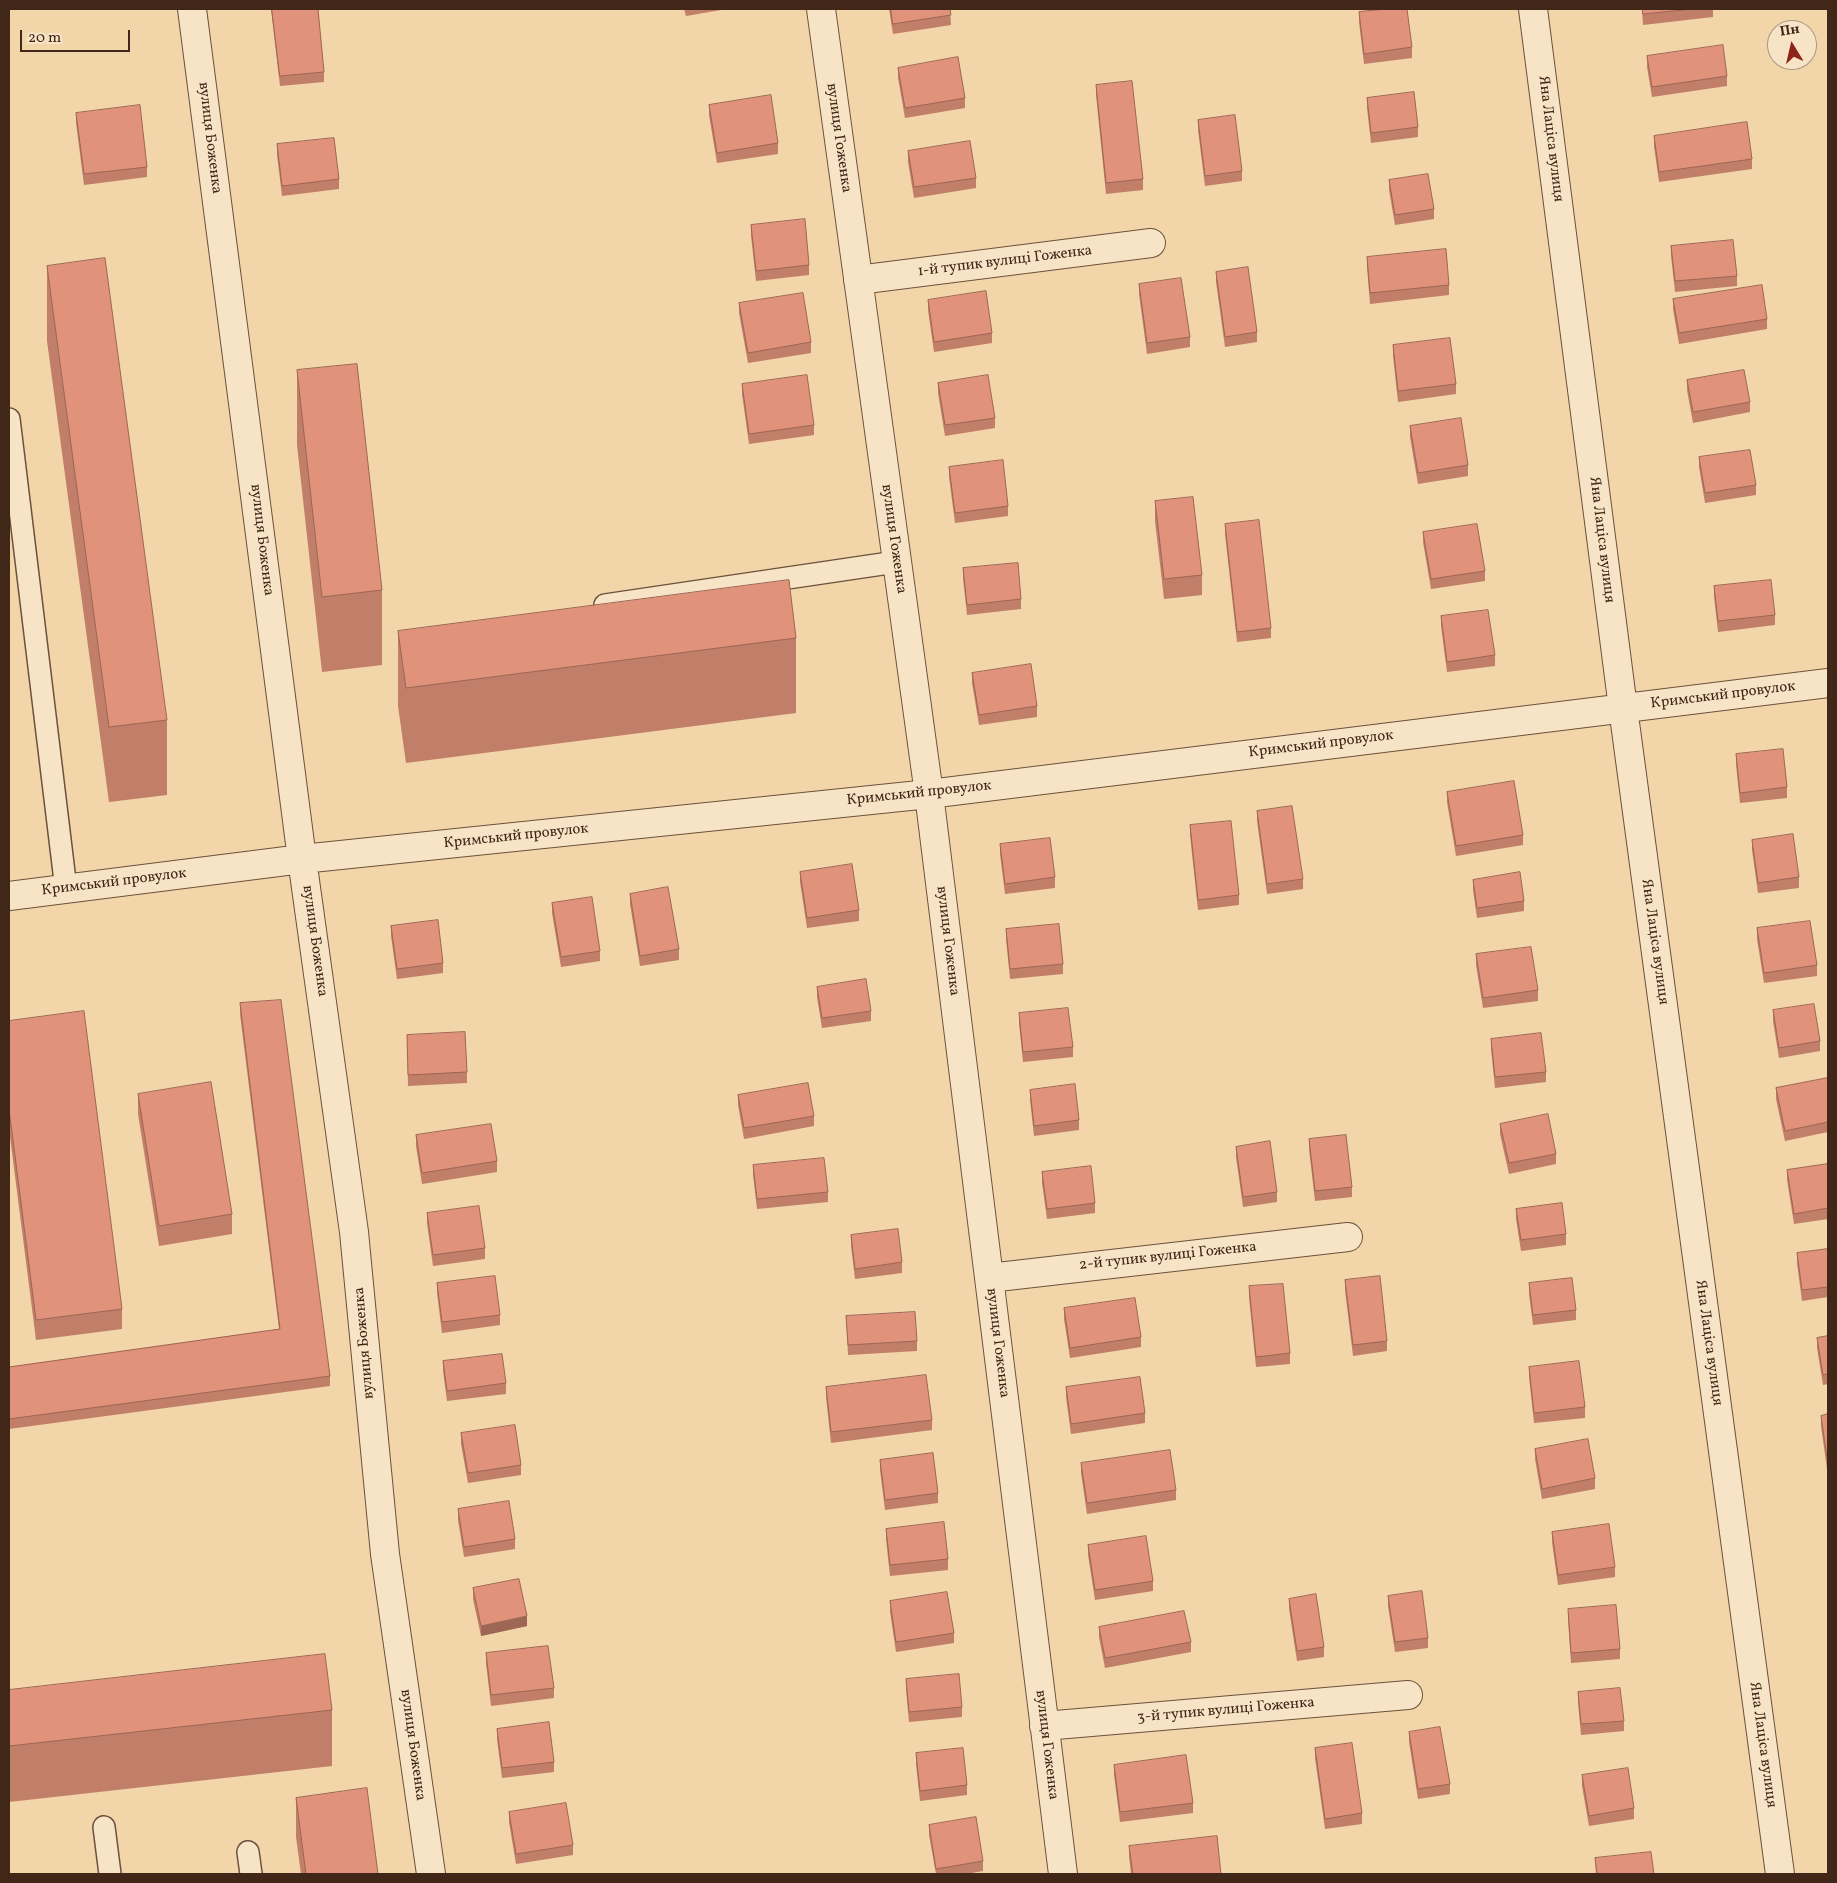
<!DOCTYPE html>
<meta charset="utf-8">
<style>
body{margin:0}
#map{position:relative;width:1837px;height:1883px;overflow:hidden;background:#f2d5a9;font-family:Vollkorn,serif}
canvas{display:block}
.frame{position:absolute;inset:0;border:10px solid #402717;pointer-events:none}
.north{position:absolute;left:1767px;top:20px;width:50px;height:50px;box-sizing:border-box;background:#f7e4c7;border:1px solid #ae9881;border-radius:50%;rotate:351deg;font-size:14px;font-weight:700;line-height:20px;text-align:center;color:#402717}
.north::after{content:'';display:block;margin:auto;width:18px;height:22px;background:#8f2418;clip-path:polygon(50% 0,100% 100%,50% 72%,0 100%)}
.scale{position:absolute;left:20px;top:30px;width:110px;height:22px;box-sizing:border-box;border:2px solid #402717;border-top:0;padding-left:6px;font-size:15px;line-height:18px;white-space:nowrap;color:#402717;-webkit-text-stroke:4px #f7e4c7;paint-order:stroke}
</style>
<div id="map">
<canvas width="1837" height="1883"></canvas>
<div class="frame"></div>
<div class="north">Пн</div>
<div class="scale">20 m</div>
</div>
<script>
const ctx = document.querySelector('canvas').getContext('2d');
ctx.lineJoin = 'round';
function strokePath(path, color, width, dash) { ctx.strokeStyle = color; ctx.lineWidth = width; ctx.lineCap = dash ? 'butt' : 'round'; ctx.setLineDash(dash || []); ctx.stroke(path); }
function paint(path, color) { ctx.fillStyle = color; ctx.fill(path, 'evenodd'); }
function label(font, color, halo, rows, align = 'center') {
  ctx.font = font + ' Vollkorn,serif'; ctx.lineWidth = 5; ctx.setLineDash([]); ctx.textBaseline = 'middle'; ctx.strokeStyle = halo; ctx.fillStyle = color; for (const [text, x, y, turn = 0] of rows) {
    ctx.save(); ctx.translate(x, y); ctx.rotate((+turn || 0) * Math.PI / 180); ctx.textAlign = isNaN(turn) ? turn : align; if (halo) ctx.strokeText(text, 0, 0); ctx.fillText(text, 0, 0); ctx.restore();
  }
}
const lane = new Path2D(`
 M9 419 66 889
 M605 605 896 562
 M104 1827 110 1874
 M248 1852 251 1874`);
const street = new Path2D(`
 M192 9 302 859 354 1232 385 1554 431 1874
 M821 9 929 794 1063 1874
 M1533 9 1623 708 1780 1874
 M858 280 1151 243
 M9 896 302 859 929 794 1828 683
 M989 1278 1348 1237
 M1044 1726 1408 1695`);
strokePath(lane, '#6c523c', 24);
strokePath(street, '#6c523c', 30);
strokePath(lane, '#f7e4c7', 21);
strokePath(street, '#f7e4c7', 28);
paint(new Path2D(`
 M271 9H318L324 72V82L280 86Z
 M684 9H727L686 16Z
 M889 9H950L951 25 893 34Z
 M1642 9H1713V17L1643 25Z
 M1359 12 1412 47V58L1364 64 1359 22Z
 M1647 56 1727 76V86L1652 97 1647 67Z
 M898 68 965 98V108L905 118 898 78Z
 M1096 85 1143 179V190L1106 194 1096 95Z
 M1367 98 1418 127V137L1371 143 1367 108Z
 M709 105 778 143V154L717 163 709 115Z
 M76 113 147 167V177L84 185 76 123Z
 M1198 120 1242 171V181L1205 186 1198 130Z
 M1654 136 1752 159V169L1659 182 1654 146Z
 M277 144 339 179V189L282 196 277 155Z
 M908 151 976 178V188L914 198 908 162Z
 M1389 180 1434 209V219L1395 225 1389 190Z
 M751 225 809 265V275L756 281 751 236Z
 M1671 246 1737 276V286L1675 292 1671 256Z
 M1367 257 1449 285V295L1370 304 1367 267Z
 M47 266 167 720V795L109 802 47 341Z
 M1216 272 1257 332V342L1225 347 1216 282Z
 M1139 284 1190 337V347L1147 354 1139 294Z
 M1673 299 1767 319V329L1679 344 1673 309Z
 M928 300 992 333V343L934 352 928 310Z
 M739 303 811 342V353L748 363 739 313Z
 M1393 345 1456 384V394L1398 402 1393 356Z
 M297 370 382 590V665L322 672 297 445Z
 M1687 380 1750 402V412L1693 423 1687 390Z
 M938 383 995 418V428L945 436 938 393Z
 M742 384 814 425V435L749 444 742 394Z
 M1410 426 1468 465V476L1418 484 1410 437Z
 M1699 457 1756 485V495L1705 503 1699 467Z
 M949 467 1008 506V516L955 523 949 477Z
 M1155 501 1202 575V595L1164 599 1155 521Z
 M1225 524 1271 628V638L1237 642 1225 534Z
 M1423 532 1485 571V581L1431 589 1423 542Z
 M963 568 1021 599V609L967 615 963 578Z
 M1714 586 1775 615V625L1718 632 1714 596Z
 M1441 616 1495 655V666L1447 672 1441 626Z
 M398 631 796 638V713L406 763 398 706Z
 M972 673 1037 706V717L979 725 972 683Z
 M1736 754 1787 787V798L1740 803 1736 764Z
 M1447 792 1523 835V845L1456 856 1447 802Z
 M1257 811 1303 879V889L1267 894 1257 821Z
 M1190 825 1239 895V905L1198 910 1190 835Z
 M1752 840 1799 877V888L1758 893 1752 850Z
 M1000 844 1055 877V888L1005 894 1000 854Z
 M800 872 859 910V921L807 928 800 882Z
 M1473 880 1524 901V911L1477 918 1473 890Z
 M630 894 679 949V960L640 966 630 904Z
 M552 903 600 951V961L561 967 552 913Z
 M391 926 443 963V973L397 979 391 936Z
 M1757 928 1817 965V976L1764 983 1757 939Z
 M1006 929 1063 964V974L1010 979 1006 939Z
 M1476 954 1538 990V1001L1483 1008 1476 965Z
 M817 987 871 1011V1021L822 1028 817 997Z
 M240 1003 330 1376V1386L9 1429V1367L279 1329 240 1014Z
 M1773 1010 1820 1041V1051L1779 1058 1773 1021Z
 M1019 1013 1073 1047V1057L1023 1062 1019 1024Z
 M9 1021 122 1309V1329L36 1340 9 1129Z
 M407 1035 467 1072V1083L408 1086Z
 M1491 1039 1546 1072V1082L1495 1088 1491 1049Z
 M1828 1078V1132L1785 1141 1776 1099V1088Z
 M1030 1090 1079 1120V1130L1034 1136 1030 1100Z
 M138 1094 232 1214V1234L159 1246 138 1114Z
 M738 1095 814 1116V1126L744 1139 738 1105Z
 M1500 1124 1556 1154V1164L1509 1174 1500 1134Z
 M416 1135 497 1161V1172L422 1184 416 1146Z
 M1309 1139 1352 1187V1197L1315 1201 1309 1149Z
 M1236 1147 1277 1192V1202L1243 1207 1236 1157Z
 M1828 1164V1219L1794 1224 1787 1180V1170Z
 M753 1165 828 1192V1202L757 1209 753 1175Z
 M1042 1172 1095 1203V1213L1047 1219 1042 1183Z
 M1516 1209 1566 1234V1245L1521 1251 1516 1219Z
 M427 1213 485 1248V1259L433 1266 427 1223Z
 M851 1235 902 1262V1273L855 1279 851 1246Z
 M1828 1249V1297L1802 1301 1797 1263V1253Z
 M1345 1280 1387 1341V1351L1353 1356 1345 1290Z
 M437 1283 500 1315V1325L442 1333 437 1293Z
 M1529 1283 1576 1310V1320L1533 1325 1529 1294Z
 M1249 1286 1290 1353V1364L1256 1367 1249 1297Z
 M1064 1308 1141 1337V1347L1070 1358 1064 1319Z
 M846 1316 917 1341V1351L848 1355Z
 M1828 1336V1384L1823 1385 1817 1348V1338Z
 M443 1361 506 1383V1394L447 1401 443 1371Z
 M1529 1367 1585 1407V1418L1534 1423 1529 1377Z
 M826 1387 932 1420V1430L831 1443 826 1397Z
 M1066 1387 1145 1413V1423L1071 1434 1066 1397Z
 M1828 1414V1468L1827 1469 1821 1426V1416Z
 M461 1433 521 1465V1475L468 1483 461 1444Z
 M1535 1449 1595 1478V1489L1542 1499 1535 1459Z
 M880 1460 938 1493V1503L885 1510 880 1470Z
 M1081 1463 1176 1490V1500L1087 1514 1081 1473Z
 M458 1509 515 1539V1549L464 1557 458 1520Z
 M886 1529 948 1559V1570L890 1576 886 1539Z
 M1552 1532 1615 1567V1577L1558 1585 1552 1542Z
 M1088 1545 1153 1581V1591L1095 1600 1088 1555Z
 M473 1588 527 1626 481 1636 473 1599Z
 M1388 1596 1428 1638V1648L1395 1652 1388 1606Z
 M1289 1599 1324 1647V1657L1297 1661 1289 1609Z
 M890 1601 954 1633V1643L896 1652 890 1612Z
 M1568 1609 1620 1649V1659L1571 1663 1568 1619Z
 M1099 1627 1191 1642V1652L1105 1668 1099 1637Z
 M486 1653 554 1688V1698L491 1706 486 1663Z
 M906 1679 962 1707V1717L909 1722 906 1689Z
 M9 1690 332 1710V1766L9 1802Z
 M1578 1692 1624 1721V1731L1581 1735 1578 1702Z
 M497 1729 554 1762V1772L502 1778 497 1739Z
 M1409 1732 1450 1784V1794L1418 1799 1409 1742Z
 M1315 1748 1362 1813V1824L1325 1829 1315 1758Z
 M916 1753 967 1785V1795L920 1801 916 1764Z
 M1114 1765 1193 1803V1813L1120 1822 1114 1775Z
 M1582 1775 1634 1808V1819L1589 1826 1582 1786Z
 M296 1798 378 1874H301L296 1837Z
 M509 1812 573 1845V1855L516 1864 509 1822Z
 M929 1825 983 1861V1871L966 1874H936L929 1835Z
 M1129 1846 1221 1874H1131L1129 1856Z
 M1595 1858 1654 1874H1596Z`), '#c17e69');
paint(new Path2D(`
 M527 1616V1626L481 1636V1626Z`), '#9d6655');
const building = new Path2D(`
 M272 9H318L324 72 280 76Z
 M891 9H950L951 15 893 24Z
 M1386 9H1407L1412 47 1364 54 1359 12Z
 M1643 9H1693L1643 14Z
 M1723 45 1727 76 1652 87 1647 56Z
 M958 57 965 98 905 108 898 68Z
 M1132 81 1143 179 1106 183 1096 85Z
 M1414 92 1418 127 1371 133 1367 98Z
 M771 95 778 143 717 153 709 105Z
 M140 105 147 167 84 174 76 113Z
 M1235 115 1242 171 1205 176 1198 120Z
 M1747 122 1752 159 1659 172 1654 136Z
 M334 138 339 179 282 186 277 144Z
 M970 141 976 178 914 187 908 151Z
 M1428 174 1434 209 1395 215 1389 180Z
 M805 219 809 265 756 271 751 225Z
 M1733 240 1737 276 1675 281 1671 246Z
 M1446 249 1449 285 1370 293 1367 257Z
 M105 258 167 720 109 727 47 266Z
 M1248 267 1257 332 1225 337 1216 272Z
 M1181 278 1190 337 1147 343 1139 284Z
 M1762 285 1767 319 1679 333 1673 299Z
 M986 291 992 333 934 342 928 300Z
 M803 293 811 342 748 353 739 303Z
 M1450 338 1456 384 1398 391 1393 345Z
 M357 364 382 590 322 597 297 370Z
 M1744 370 1750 402 1693 412 1687 380Z
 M807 375 814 425 749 434 742 384Z
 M988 375 995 418 945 425 938 383Z
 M1461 418 1468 465 1418 473 1410 426Z
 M1750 450 1756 485 1705 493 1699 457Z
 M1003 460 1008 506 955 513 949 467Z
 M1193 497 1202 575 1164 579 1155 501Z
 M1259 520 1271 628 1237 632 1225 524Z
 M1477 524 1485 571 1431 579 1423 532Z
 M1018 563 1021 599 967 605 963 568Z
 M789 580 796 638 406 688 398 631Z
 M1771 580 1775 615 1718 621 1714 586Z
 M1488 610 1495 655 1447 662 1441 616Z
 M1031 664 1037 706 979 715 972 673Z
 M1783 749 1787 787 1740 793 1736 754Z
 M1514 781 1523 835 1456 846 1447 792Z
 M1292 806 1303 879 1267 884 1257 811Z
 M1231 821 1239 895 1198 900 1190 825Z
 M1793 834 1799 877 1758 883 1752 840Z
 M1050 838 1055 877 1005 884 1000 844Z
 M852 864 859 910 807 918 800 872Z
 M1520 872 1524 901 1477 908 1473 880Z
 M668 887 679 949 640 956 630 894Z
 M592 897 600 951 561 957 552 903Z
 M438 920 443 963 397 969 391 926Z
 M1810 921 1817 965 1764 973 1757 928Z
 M1059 924 1063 964 1010 969 1006 929Z
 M1531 947 1538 990 1483 998 1476 954Z
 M866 979 871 1011 822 1018 817 987Z
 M281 1000 330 1376 9 1419V1367L280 1329 240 1003Z
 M1814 1004 1820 1041 1779 1048 1773 1010Z
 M1068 1008 1073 1047 1023 1052 1019 1013Z
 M84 1011 122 1309 36 1320 9 1109V1021Z
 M465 1032 467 1072 408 1075 407 1035Z
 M1541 1033 1546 1072 1495 1077 1491 1039Z
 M1828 1078V1122L1785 1131 1776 1088Z
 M211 1082 232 1214 159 1226 138 1094Z
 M808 1083 814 1116 744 1128 738 1095Z
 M1075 1084 1079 1120 1034 1126 1030 1090Z
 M1548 1114 1556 1154 1509 1163 1500 1124Z
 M491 1124 497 1161 422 1173 416 1135Z
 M1346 1135 1352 1187 1315 1191 1309 1139Z
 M1270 1141 1277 1192 1243 1197 1236 1147Z
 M824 1158 828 1192 757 1199 753 1165Z
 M1828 1164V1208L1794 1214 1787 1170Z
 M1091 1166 1095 1203 1047 1209 1042 1172Z
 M1562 1203 1566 1234 1521 1240 1516 1209Z
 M479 1206 485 1248 433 1255 427 1213Z
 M898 1229 902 1262 855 1269 851 1235Z
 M1828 1249V1287L1802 1290 1797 1253Z
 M495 1276 500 1315 442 1322 437 1283Z
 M1380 1276 1387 1341 1353 1345 1345 1280Z
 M1572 1278 1576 1310 1533 1315 1529 1283Z
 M1283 1284 1290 1353 1256 1357 1249 1286Z
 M1135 1298 1141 1337 1070 1348 1064 1308Z
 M915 1312 917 1341 848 1345 846 1316Z
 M1828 1336V1374L1823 1375 1817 1338Z
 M502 1354 506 1383 447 1391 443 1361Z
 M1579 1361 1585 1407 1534 1413 1529 1367Z
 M926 1375 932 1420 831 1432 826 1387Z
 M1140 1377 1145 1413 1071 1424 1066 1387Z
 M1828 1414V1458H1827L1821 1416Z
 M515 1425 521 1465 468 1473 461 1433Z
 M1588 1439 1595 1478 1542 1489 1535 1449Z
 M1170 1450 1176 1490 1087 1503 1081 1463Z
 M933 1453 938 1493 885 1500 880 1460Z
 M509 1501 515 1539 464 1547 458 1509Z
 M944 1522 948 1559 890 1565 886 1529Z
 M1609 1524 1615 1567 1558 1575 1552 1532Z
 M1146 1536 1153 1581 1095 1590 1088 1545Z
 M519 1579 527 1616 481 1626 473 1588Z
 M1422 1591 1428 1638 1395 1642 1388 1596Z
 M947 1592 954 1633 896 1642 890 1601Z
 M1316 1594 1324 1647 1297 1651 1289 1599Z
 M1616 1605 1620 1649 1571 1653 1568 1609Z
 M1184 1611 1191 1642 1105 1658 1099 1627Z
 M548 1646 554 1688 491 1695 486 1653Z
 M325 1654 332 1710 9 1746V1690Z
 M959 1674 962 1707 909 1712 906 1679Z
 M1620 1688 1624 1721 1581 1724 1578 1692Z
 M549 1722 554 1762 502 1768 497 1729Z
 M1440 1727 1450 1784 1418 1789 1409 1732Z
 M1352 1743 1362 1813 1325 1819 1315 1748Z
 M963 1748 967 1785 920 1791 916 1753Z
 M1186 1755 1193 1803 1120 1812 1114 1765Z
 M1628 1768 1634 1808 1589 1816 1582 1775Z
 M367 1788 378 1874H306L296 1798Z
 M566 1803 573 1845 516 1854 509 1812Z
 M976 1817 983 1861 936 1869 929 1825Z
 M1217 1836 1221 1874H1133L1129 1846Z
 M1651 1852 1654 1874H1597L1595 1858Z`);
paint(building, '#e0927a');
strokePath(building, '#9d6655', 1);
label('15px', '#402717', '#f7e4c7', [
 ["вулиця Боженка",209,138,83],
 ["вулиця Гоженка",838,138,82],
 ["Яна Лаціса вулиця",1550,139,83],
 ["1-й тупик вулиці Гоженка",1005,262,-7],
 ["вулиця Гоженка",893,539,82],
 ["вулиця Боженка",261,540,83],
 ["Яна Лаціса вулиця",1601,540,83],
 ["Кримський провулок",1723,696,-7],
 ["Кримський провулок",1321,745,-7],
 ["Кримський провулок",919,794,-6],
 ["Кримський провулок",516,837,-6],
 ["Кримський провулок",114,883,-7],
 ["вулиця Боженка",314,941,82],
 ["вулиця Гоженка",947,941,83],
 ["Яна Лаціса вулиця",1654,942,82],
 ["2-й тупик вулиці Гоженка",1168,1257,-6],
 ["вулиця Боженка",365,1343,-95],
 ["вулиця Гоженка",997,1343,83],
 ["Яна Лаціса вулиця",1708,1343,82],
 ["3-й тупик вулиці Гоженка",1226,1711,-5],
 ["вулиця Боженка",412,1745,82],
 ["вулиця Гоженка",1046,1745,83],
 ["Яна Лаціса вулиця",1762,1745,82]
]);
</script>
